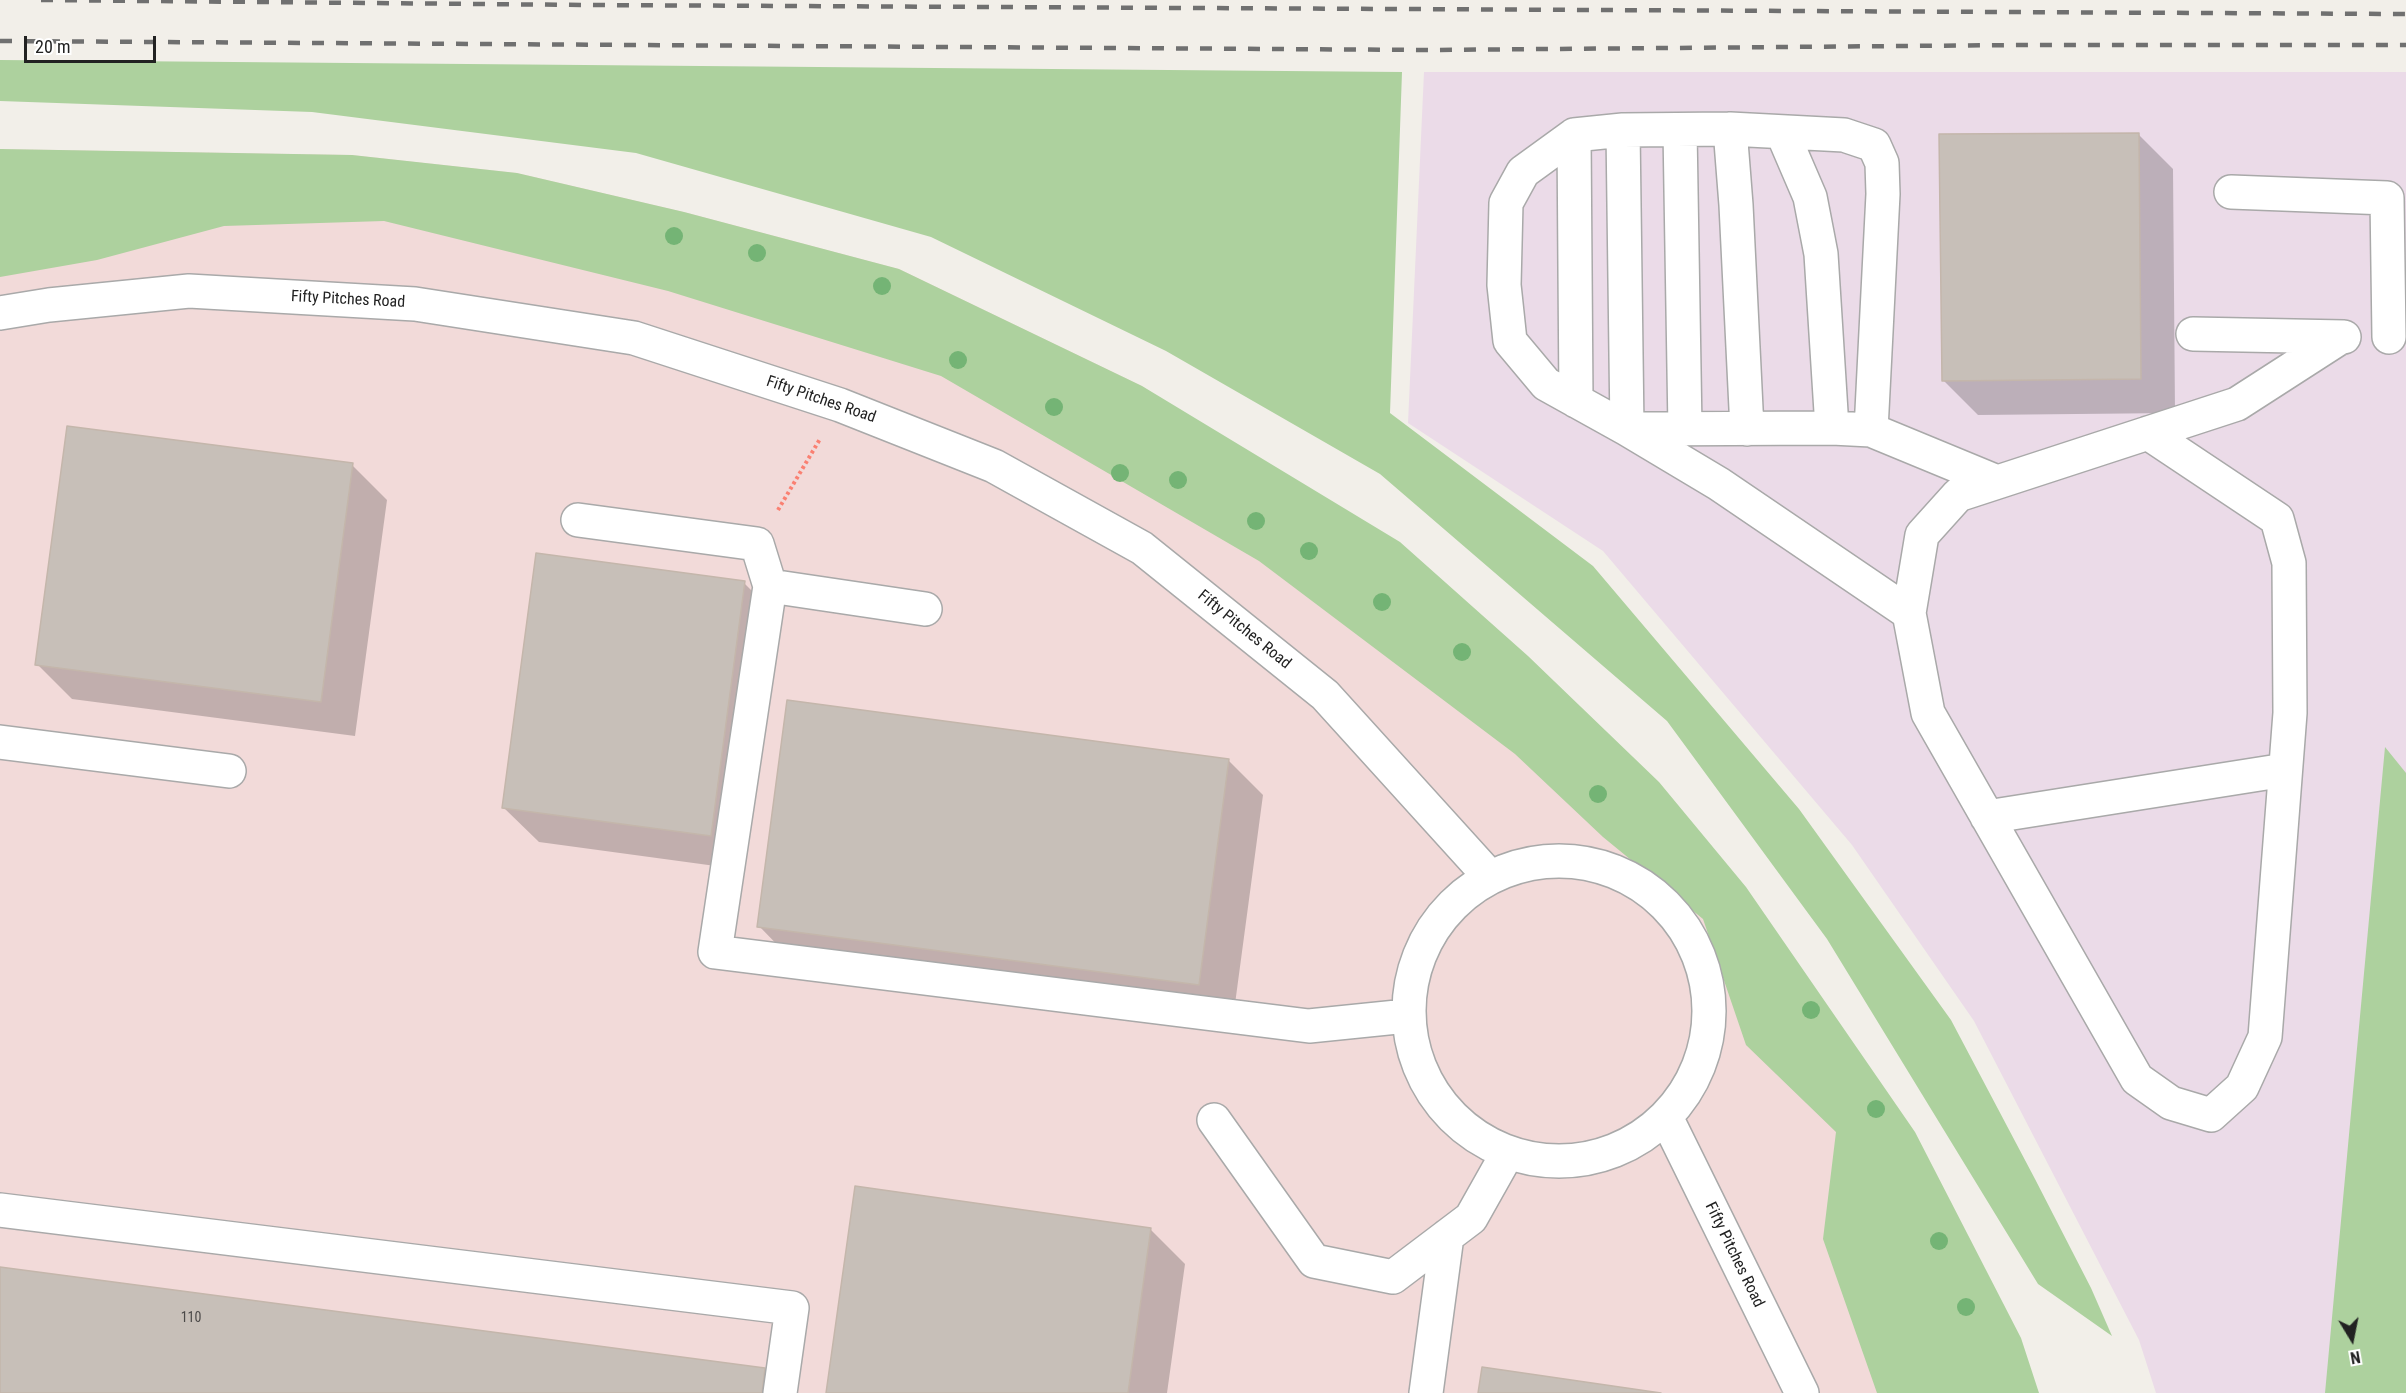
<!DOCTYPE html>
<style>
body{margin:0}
#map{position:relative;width:2406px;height:1393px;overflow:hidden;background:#f2efe9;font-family:"Roboto Condensed",sans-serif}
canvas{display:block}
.north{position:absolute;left:2322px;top:1309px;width:60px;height:60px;-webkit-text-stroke:4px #fff;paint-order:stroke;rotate:170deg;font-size:16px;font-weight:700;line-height:24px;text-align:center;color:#222}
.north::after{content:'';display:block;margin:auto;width:21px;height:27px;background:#222;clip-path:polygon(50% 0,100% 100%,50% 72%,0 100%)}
.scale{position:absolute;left:24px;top:36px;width:132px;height:27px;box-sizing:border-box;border:3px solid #222;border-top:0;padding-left:8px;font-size:18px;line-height:21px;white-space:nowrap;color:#222;-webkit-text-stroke:4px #fff;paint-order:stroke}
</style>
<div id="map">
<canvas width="2406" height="1393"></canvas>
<div class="north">N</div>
<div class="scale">20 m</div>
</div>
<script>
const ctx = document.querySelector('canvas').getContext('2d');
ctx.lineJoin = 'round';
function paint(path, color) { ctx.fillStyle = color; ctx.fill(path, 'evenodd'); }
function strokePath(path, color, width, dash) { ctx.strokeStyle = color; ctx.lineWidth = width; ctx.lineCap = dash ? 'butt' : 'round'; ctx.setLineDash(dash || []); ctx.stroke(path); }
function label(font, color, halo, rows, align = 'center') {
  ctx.font = font + ' "Roboto Condensed",sans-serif'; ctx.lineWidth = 6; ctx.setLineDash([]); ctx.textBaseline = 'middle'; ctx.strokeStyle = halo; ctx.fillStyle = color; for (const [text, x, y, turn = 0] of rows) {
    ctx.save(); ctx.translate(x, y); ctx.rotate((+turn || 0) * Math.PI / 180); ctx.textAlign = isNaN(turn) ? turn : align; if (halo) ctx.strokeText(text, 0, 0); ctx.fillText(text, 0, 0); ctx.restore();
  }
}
paint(new Path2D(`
 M0 149 352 155 517 173 684 212 899 269 1142 386 1381 555 1736 914 2007 1393H0Z`), '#f2dad9');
paint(new Path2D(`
 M1424 72H2406V1393H2156L2139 1340 1974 1021 1852 845 1603 551 1408 423Z`), '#ebdbe8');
paint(new Path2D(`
 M0 60 1402 72 1390 413 1593 566 1799 809 1951 1020 2035 1179 2091 1288 2112 1336 2038 1284 1827 939 1667 721 1380 474 1166 351 931 237 636 153 312 112 0 101Z
 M0 149 352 155 517 173 684 212 899 269 1142 386 1400 542 1528 656 1659 782 1746 887 1915 1132 2021 1338 2039 1393H1877L1823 1239 1836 1132 1746 1045 1703 919 1603 837 1515 754 1259 561 941 376 668 291 384 221 224 226 97 260 0 277Z
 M2385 747 2406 773V1393H2325Z`), '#add19e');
paint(new Path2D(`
 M2138 134 2173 169 2175 413 1978 415 1943 380Z
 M352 465 387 500 355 736 72 699 37 664Z
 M744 583 779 618 745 870 539 842 504 808Z
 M1228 760 1263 795 1233 1019 793 961 759 926Z
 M1150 1229 1185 1264 1167 1393H828Z
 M0 1269 764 1370 787 1393H0Z`), '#0003');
const building = new Path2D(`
 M2139 133 2141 379 1942 381 1939 134Z
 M67 426 353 463 321 702 35 665Z
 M536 553 745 581 711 836 502 808Z
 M787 700 1229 759 1199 985 757 927Z
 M855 1186 1151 1228 1128 1393H826Z
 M0 1267 765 1368 762 1393H0Z
 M1482 1367 1661 1393H1478Z`);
paint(building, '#c7bfb8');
strokePath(building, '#c4b6ab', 1.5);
const minor = new Path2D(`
 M1730 129 1736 205 1747 429
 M1623 130 1627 429 1832 428 1871 430 1997 482
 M1680 130 1685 429
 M1782 132 1810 197 1821 254 1832 428
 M1574 135 1576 401
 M2231 192 2387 198 2389 337
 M0 313 49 305 189 291 415 304 634 338 840 405 994 466 1142 548 1325 695 1490 877
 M2193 334 2344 337
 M1871 430 1883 194 1882 163 1874 145 1844 135 1730 129 1623 130 1574 135 1523 172 1506 203 1504 285 1510 341 1546 384 1627 429 1719 484 1909 613
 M2148 433 2277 519 2289 563 2290 713 2265 1037 2242 1087 2211 1115 2171 1103 2137 1079 1928 713 1909 613 1922 535 1958 495 2237 404 2341 337
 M578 520 757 544 770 586 715 952 1309 1026 1407 1016
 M770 586 925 609
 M0 742 229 771
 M1987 817 2285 770
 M1409 1011a150 150 0 1 1 300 0a150 150 0 1 1-300 0Z
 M1666 1117 1802 1393
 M1214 1120 1314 1261 1393 1277 1471 1218 1507 1154
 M0 1210 792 1308 780 1393
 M1426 1393 1447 1236`);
strokePath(minor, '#a9a9a9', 36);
strokePath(new Path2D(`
 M778 510 820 439`), '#fa8072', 4, [3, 3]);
strokePath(minor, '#fff', 33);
strokePath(new Path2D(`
 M41 0 588 5 2406 14
 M0 41 1431 50 2020 45H2406`), '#707070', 4.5, [12, 12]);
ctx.fillStyle = '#74b475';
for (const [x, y] of [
 [674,236],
 [757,253],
 [882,286],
 [958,360],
 [1054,407],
 [1120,473],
 [1178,480],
 [1256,521],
 [1309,551],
 [1382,602],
 [1462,652],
 [1598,794],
 [1811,1010],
 [1876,1109],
 [1939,1241],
 [1966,1307]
]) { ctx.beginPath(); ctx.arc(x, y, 9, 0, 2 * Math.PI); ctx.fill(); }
label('14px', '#4b4948', null, [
 ["110",191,1318]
]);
label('16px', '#222', '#fff', [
 ["Fifty Pitches Road",348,300,3],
 ["Fifty Pitches Road",821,400,19],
 ["Fifty Pitches Road",1244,630,39],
 ["Fifty Pitches Road",1734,1255,64]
]);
</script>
